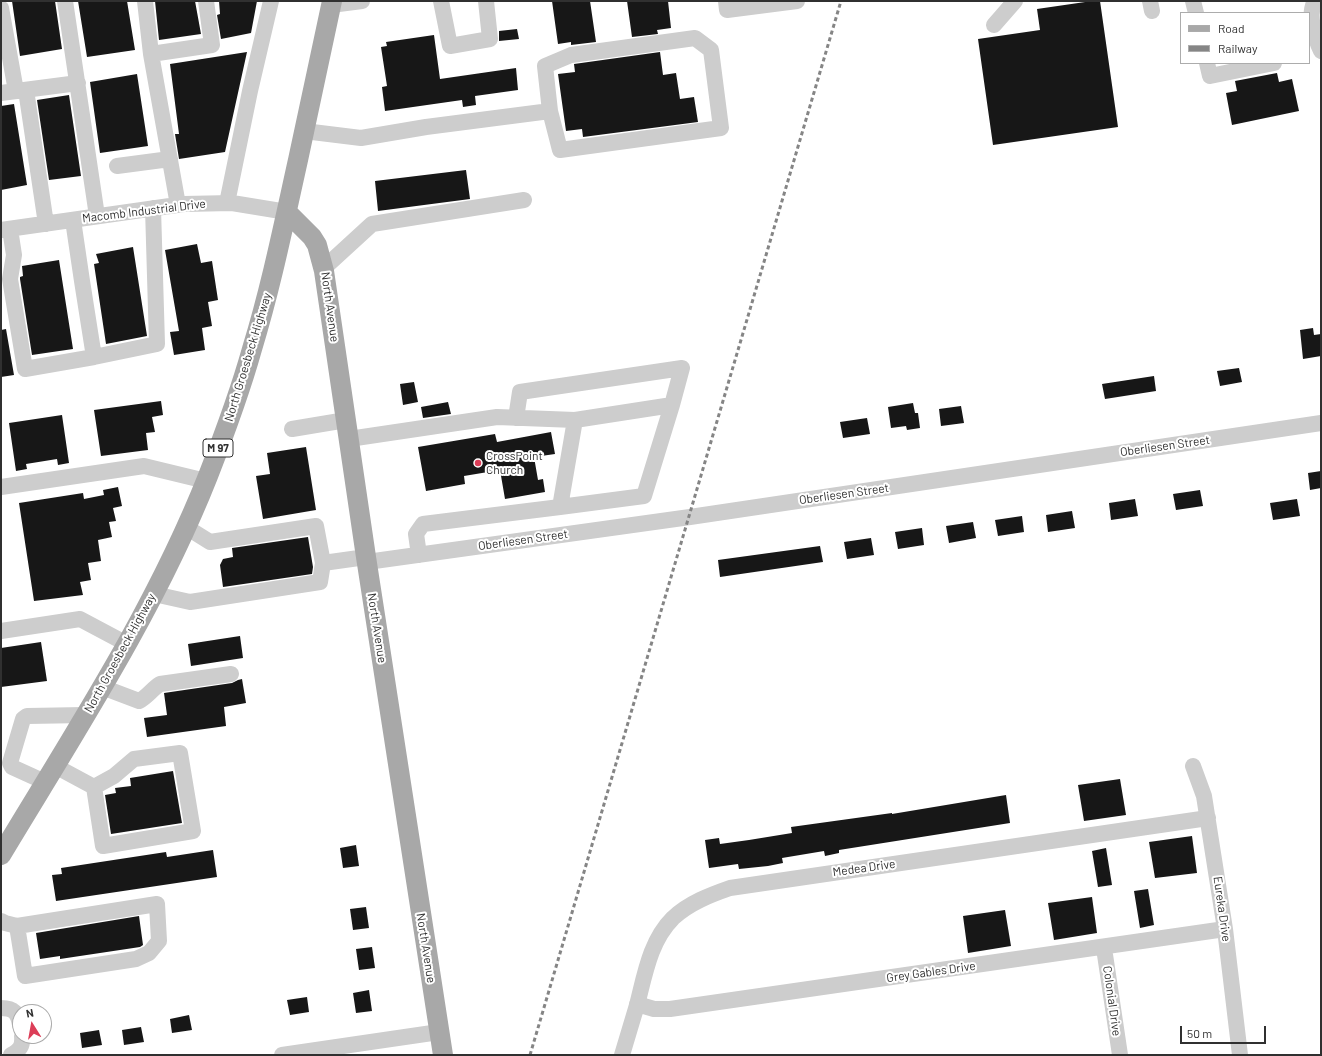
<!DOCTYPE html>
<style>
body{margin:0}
#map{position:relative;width:1322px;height:1056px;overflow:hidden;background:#fff;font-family:Barlow,sans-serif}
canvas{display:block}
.frame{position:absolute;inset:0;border:2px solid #303030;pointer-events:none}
.legend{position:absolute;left:1180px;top:12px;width:130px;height:52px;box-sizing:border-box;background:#fff;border:1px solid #acacac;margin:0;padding:5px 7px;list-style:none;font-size:12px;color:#303030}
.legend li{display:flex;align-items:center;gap:8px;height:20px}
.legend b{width:20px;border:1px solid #acacac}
.north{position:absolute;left:12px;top:1004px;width:40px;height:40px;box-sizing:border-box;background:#fff;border:1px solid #acacac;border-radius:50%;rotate:349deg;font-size:11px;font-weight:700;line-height:16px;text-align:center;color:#303030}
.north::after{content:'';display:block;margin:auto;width:14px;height:18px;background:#dc3e58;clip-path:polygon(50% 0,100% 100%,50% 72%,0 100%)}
.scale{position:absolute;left:1180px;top:1026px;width:86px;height:18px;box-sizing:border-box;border:2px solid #303030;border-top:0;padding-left:5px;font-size:12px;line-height:14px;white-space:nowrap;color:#303030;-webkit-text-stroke:3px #fff;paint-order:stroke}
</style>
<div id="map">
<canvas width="1322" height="1056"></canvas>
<div class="frame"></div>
<ul class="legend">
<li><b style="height:5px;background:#a8a8a8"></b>Road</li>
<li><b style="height:5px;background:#858585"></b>Railway</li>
</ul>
<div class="north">N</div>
<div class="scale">50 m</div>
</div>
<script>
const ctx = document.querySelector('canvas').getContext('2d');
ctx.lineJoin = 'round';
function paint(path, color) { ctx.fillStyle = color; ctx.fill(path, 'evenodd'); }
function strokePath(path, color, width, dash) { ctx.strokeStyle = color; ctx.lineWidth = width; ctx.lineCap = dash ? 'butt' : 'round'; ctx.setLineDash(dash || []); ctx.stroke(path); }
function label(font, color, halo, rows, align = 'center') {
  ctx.font = font + ' Barlow,sans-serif'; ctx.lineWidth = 4; ctx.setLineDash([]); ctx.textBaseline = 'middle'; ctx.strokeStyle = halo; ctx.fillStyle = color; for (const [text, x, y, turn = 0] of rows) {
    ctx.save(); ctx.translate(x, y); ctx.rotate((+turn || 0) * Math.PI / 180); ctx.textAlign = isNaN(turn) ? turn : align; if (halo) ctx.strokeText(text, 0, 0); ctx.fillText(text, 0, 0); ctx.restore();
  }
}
paint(new Path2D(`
 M12 1H55L62 49 20 56Z
 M78 1H127L135 50 87 57Z
 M155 1H195L201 34 159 40Z
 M219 1H257L251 33 221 39 217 15 220 14Z
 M552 1H590L596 42 571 45V42L558 44Z
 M627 1H668L671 28 657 30 658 34 632 37Z
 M1092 1H1100L1118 127 993 145 978 39 1040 30 1037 9Z
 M517 29 519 39 499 41V31Z
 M434 35 440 79 516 68 518 90 475 96 476 105 463 107 462 100 385 111 382 87 387 86 381 47 387 46 386 42Z
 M247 52 225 152 179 159 175 134H179L170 64Z
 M660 52 663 75 676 73 680 99 694 97 698 122 583 137 582 129 566 131 558 74 575 72 574 64Z
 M1277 73 1279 82 1292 79 1299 111 1232 125 1226 93 1237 91 1235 81Z
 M137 74 148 146 100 153 90 82Z
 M69 95 81 176 49 180 37 100Z
 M14 104 27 185 1 190V106Z
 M466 170 470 199 378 211 375 181Z
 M197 244 201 263 212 261 218 300 208 302 212 326 202 328 205 350 174 355 170 332 179 331 165 250Z
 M133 247 147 336 106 344 94 264 99 263 96 254Z
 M59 260 73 349 32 355 20 279V277L23 276 22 266Z
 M1313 328 1314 335 1321 334V356L1303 359 1300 330Z
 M6 329 14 375 1 377V330Z
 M1239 368 1242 382 1220 386 1217 371Z
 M1154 376 1156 391 1105 399 1102 384Z
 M414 382 418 402 403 405 400 384Z
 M161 401 163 415 152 417 155 432 146 433 148 450 101 456 94 410Z
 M448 402 451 414 423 418 421 407Z
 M913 403 915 413H918L920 428 907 430 906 426 891 428 888 407Z
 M961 406 964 423 941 426 939 409Z
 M62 415 69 463 58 465 57 459 26 464 27 469 16 471 9 423Z
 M867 418 870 434 843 438 840 422Z
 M551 432 555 454 534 457 538 480 543 479 545 492 505 499 500 470 464 476 465 484 426 491 418 447 495 434 497 442Z
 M306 447 316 510 263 519 256 476 270 474 267 453Z
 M1321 471V488L1310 490 1308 473Z
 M118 487 122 506 113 508 116 521 109 522 112 537 98 540 101 561 88 563 91 580 80 582 83 595 34 601 19 503 83 493 84 499 104 495 103 490Z
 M1200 490 1203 506 1176 510 1173 494Z
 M1135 499 1138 516 1111 520 1109 503Z
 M1297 499 1300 516 1273 520 1270 503Z
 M1072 511 1075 528 1048 532 1046 515Z
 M1022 516 1024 532 998 536 995 520Z
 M973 522 976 538 949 543 946 526Z
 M922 528 924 545 898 549 895 532Z
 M308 537 313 567 312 574 223 587 220 565 223 559 233 557 232 548Z
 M871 538 874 555 847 559 844 542Z
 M820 546 823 562 720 577 718 560Z
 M240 636 243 658 191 666 188 644Z
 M41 642 47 681 1 687V648Z
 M242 679 246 703 224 707 226 726 147 737 144 718 167 715 164 693 232 683 238 680Z
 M173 771 182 823 111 834 105 795 116 793 115 788 131 786 130 778Z
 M1120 779 1126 815 1084 821 1078 785Z
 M1006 795 1010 823 839 850V853L825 856 824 851 782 858 783 863 768 866 739 869 738 864 709 868 705 840 719 838 720 844 749 840 792 833 791 827 892 813V814Z
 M1192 836 1197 873 1155 878 1149 842Z
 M356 845 359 866 343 868 340 848Z
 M1106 848 1112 885 1098 887 1092 851Z
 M213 850 217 877 56 901 52 875 62 874 61 868 166 852 167 857Z
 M1148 889 1154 925 1140 928 1134 891Z
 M1092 897 1097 933 1054 940 1048 903Z
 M366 907 369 928 353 930 350 909Z
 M1005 910 1011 946 968 953 963 916Z
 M139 916 143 945 140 947 60 959V956L40 959 36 933Z
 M372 947 375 968 359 970 356 949Z
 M369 990 372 1011 356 1013 353 993Z
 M307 997 309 1012 290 1015 287 1000Z
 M189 1015 192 1030 172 1033 170 1019Z
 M141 1027 144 1042 124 1045 122 1030Z
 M99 1030 102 1045 82 1048 80 1033Z`), '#171717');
strokePath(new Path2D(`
 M65 1 97 216
 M145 1 151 54 212 45 206 1
 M441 1 450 46 490 39 486 1
 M726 1 727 10 797 1
 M1150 1 1152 11
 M1193 1 1196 13
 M1315 1C1307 14 1315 38 1321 51
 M331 5 362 1
 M1 8 16 91
 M994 25 1015 1
 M151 54 178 205
 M1207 63 1210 76 1274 63
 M26 90 46 224
 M1 93 78 83
 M304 131 361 138 426 127 550 111 545 66 571 55 695 38 711 50 721 128 560 150 550 111
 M117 166 170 159
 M227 203 250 91 271 1
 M73 220 82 281 94 357 157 344 153 208
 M10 229 14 255 10 279 25 369 94 357
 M1 230 184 204 232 203 287 212
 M324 268 372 224 524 200
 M516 418 520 392 682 368 672 405
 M292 429 346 420
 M349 439 497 417 575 420 560 507 423 524 416 534 419 555
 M1 487 144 466 206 481
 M560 507 644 496 672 405 575 420
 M186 527 210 542 316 526 323 563 366 557
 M367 562 690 517 1321 423
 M154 594 190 602 320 582 323 563
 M1 631 80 619 127 644
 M102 687 139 701C147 697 152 689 160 684L231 674
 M55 766 94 787 103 846 193 831 180 753 134 759 114 776 94 787
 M1193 766 1204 796 1225 929 1240 1055
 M45 782 12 767 10 763 23 719 27 716 85 715
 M1 921 5 923 17 926 157 904 159 941 149 953 136 959 25 976 17 926
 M1104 948 1120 1055
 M637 1004 654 1009H670L1225 929
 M1 1008C14 1008 18 1013 20 1025
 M11 1055C20 1050 23 1046 22 1036
 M282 1055 439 1032
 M622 1055C627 1038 632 1022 637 1005 645 974 650 941 673 918 689 903 710 895 730 888L1208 818`), '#cdcdcd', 16);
strokePath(new Path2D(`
 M287 212 312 237 317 245 324 271 366 557 443 1055
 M1 855C75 732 155 610 208 476 224 435 240 392 252 349 271 287 284 223 298 160 309 107 321 54 332 1`), '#a8a8a8', 20);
strokePath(new Path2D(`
 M530 1055 841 1`), '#858585', 3, [4, 3]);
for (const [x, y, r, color] of [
 [478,463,4,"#dc3e58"]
]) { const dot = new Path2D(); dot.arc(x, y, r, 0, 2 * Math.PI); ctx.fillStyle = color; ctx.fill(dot); strokePath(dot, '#fff', 1.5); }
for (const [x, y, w] of [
 [218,448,30]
]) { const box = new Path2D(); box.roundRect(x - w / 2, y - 9, w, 18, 3); ctx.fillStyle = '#fff'; ctx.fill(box); strokePath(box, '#303030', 1); }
label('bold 11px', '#303030', null, [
 ["M 97",218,448]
]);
label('12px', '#303030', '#fff', [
 ["Macomb Industrial Drive",144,211,-7],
 ["North Avenue",330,307,82],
 ["North Groesbeck Highway",248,357,-73],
 ["Oberliesen Street",1165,446,-8],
 ["Oberliesen Street",844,494,-8],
 ["Oberliesen Street",523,540,-8],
 ["North Avenue",377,628,81],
 ["North Groesbeck Highway",120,653,-61],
 ["Medea Drive",864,868,-8],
 ["Eureka Drive",1222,909,82],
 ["North Avenue",426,948,81],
 ["Grey Gables Drive",931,972,-8],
 ["Colonial Drive",1112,1001,82]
]);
label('12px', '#303030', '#fff', [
 ["CrossPoint",486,456],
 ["Church",486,470]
], 'left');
</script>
